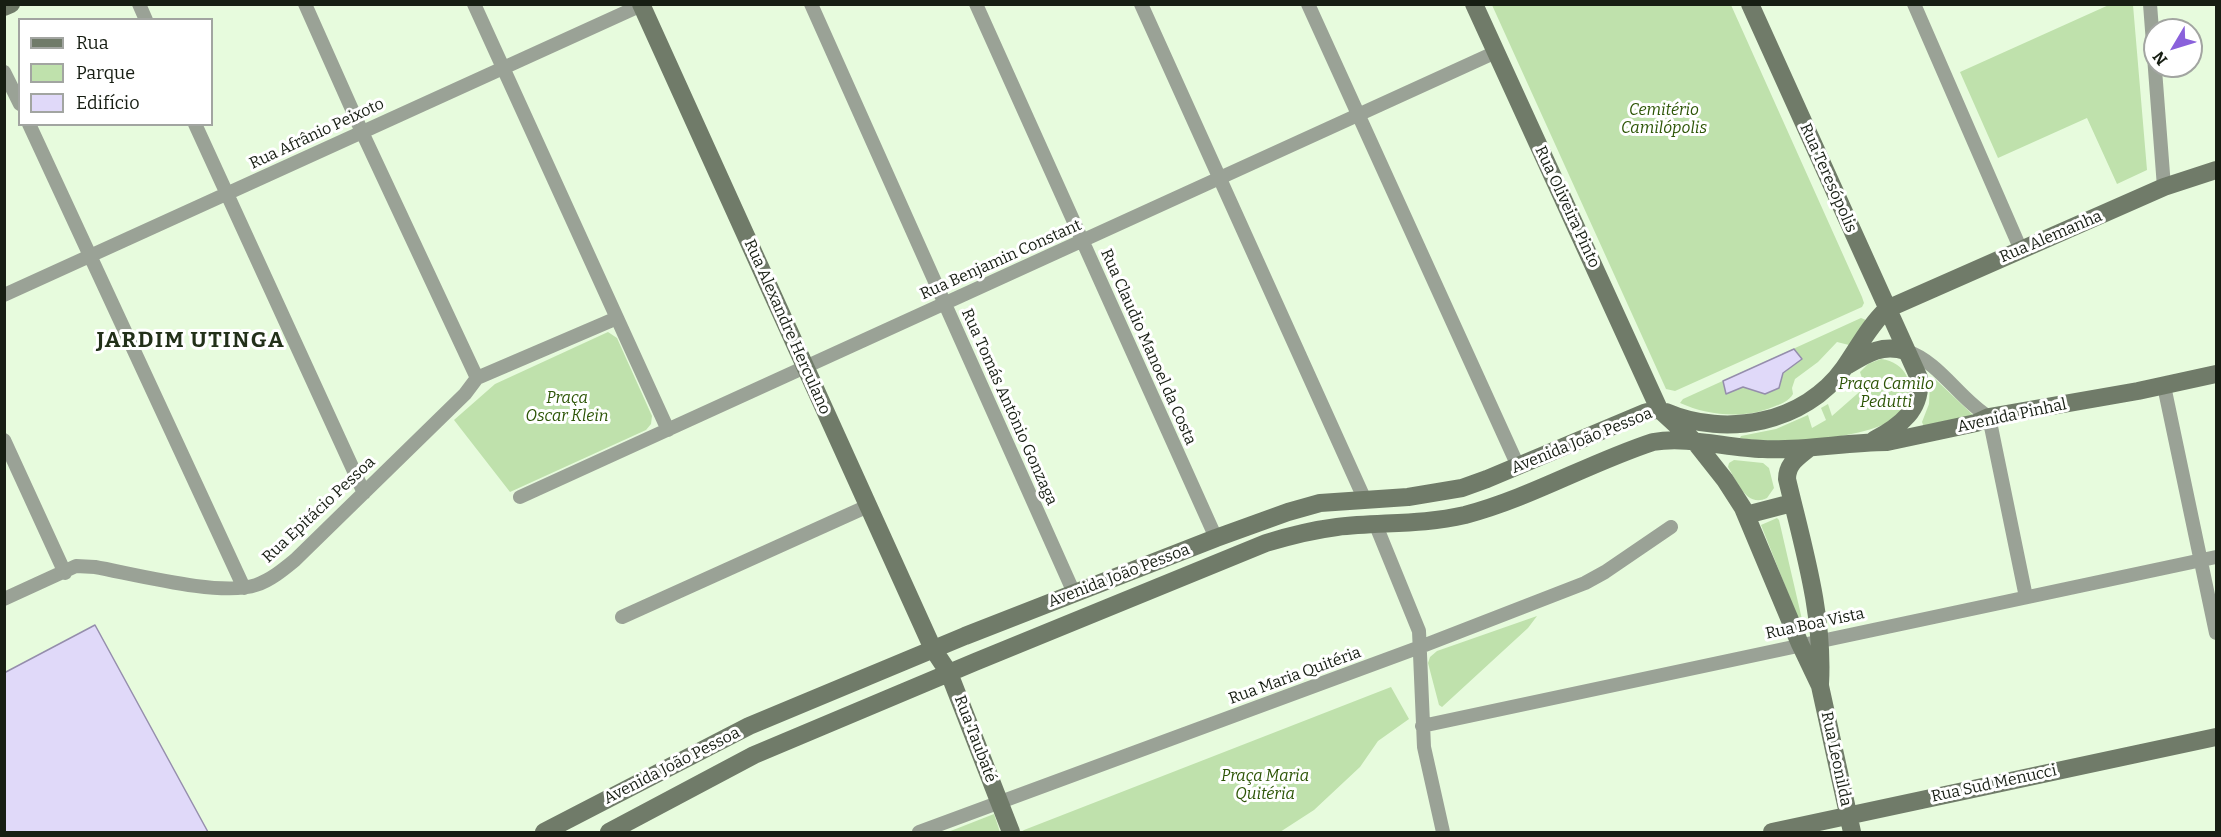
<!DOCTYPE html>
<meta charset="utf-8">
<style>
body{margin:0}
#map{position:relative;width:2221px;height:837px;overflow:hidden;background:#e7fbdd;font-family:Bitter,serif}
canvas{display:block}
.frame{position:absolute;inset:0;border:6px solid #171e13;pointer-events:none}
.legend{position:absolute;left:18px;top:18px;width:195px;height:108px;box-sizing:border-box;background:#fff;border:2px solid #a2a5a1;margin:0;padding:8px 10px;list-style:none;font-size:18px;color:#171e13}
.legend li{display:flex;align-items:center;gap:12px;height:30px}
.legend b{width:30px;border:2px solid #a2a5a1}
.north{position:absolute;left:2143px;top:18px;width:60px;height:60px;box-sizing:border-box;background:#fff;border:2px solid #a2a5a1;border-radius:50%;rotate:232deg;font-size:16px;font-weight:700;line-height:24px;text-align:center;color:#171e13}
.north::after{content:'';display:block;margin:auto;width:21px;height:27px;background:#8a61db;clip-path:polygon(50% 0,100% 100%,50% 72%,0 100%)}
</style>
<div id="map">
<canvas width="2221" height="837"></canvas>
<div class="frame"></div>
<ul class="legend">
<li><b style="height:8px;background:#707b69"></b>Rua</li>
<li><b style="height:16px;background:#bfe1ac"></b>Parque</li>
<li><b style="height:16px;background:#e0d9f9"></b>Edifício</li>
</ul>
<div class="north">N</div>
</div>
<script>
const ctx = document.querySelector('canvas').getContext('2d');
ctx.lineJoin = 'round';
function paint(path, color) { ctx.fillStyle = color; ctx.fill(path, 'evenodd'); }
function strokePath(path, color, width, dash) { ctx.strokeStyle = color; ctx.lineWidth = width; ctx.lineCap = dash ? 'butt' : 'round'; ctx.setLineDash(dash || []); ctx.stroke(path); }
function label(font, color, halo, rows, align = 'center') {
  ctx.font = font + ' Bitter,serif'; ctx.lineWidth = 6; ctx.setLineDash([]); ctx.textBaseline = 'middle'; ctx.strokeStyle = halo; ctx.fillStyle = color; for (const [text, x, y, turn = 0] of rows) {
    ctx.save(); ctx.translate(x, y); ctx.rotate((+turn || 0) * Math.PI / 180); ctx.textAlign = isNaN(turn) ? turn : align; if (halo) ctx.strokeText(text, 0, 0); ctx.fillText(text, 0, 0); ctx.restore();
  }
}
paint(new Path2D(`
 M2111 4 2133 5 2147 170 2117 184 2087 118 1998 158 1960 72Z
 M1492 5H1731L1862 297 1864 303 1862 307 1675 391 1666 389Z
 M1861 318 1866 320 1849 345 1837 342 1818 362 1795 379 1792 388 1793 394C1789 401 1781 404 1773 407 1744 419 1709 416 1680 403L1683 399Z
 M608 332 617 338 652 416 651 424 646 430 510 492 454 420 495 384Z
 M1881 359C1906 362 1916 385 1906 407 1902 414 1888 423 1880 426 1843 440 1779 445 1740 438L1741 436 1776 429 1808 415 1812 428 1826 420 1821 408 1828 404 1832 416 1865 387 1860 372 1868 364Z
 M1933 378 1935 379 1973 415 1924 427 1922 422 1929 404 1930 382Z
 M1734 460 1763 463 1769 468 1774 488 1767 498C1746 508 1737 481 1728 467L1729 463Z
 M1777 518 1779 520 1804 628 1801 626 1761 525Z
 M1537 616 1528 628 1442 707 1439 705 1428 663 1430 657 1437 651Z
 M1391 687 1409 719 1378 741 1360 767 1314 810 1280 832H1021L1024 830Z
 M994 814 1000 832H948Z`), '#bfe1ac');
const building = new Path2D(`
 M1794 349 1802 359 1783 373 1779 388 1765 394 1743 387 1726 394 1723 381Z
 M95 625 208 832H4V673Z`);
paint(building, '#e0d9f9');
strokePath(building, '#958eac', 1.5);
strokePath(new Path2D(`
 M139 4 146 20
 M305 4 362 132 477 378
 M474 4 668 430
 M811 4 1074 593
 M976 4 1216 538
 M1141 4 1364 498
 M1308 4 1518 466
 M1914 4 2021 250
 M2150 4 2164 187
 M4 72 20 104
 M29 124 244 588
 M195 124 364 493
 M4 295 644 4
 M1906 351C1940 362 1959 399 1989 417L2026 597
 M2164 386 2216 633
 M4 440 65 573
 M520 497 1496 52
 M1375 523 1419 631 1424 747 1443 832
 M4 599 76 566 95 567C134 574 221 597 256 585 271 580 284 569 295 560L465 394 477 378 617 318
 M622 617 868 506
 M1422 726 2216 557
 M919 832 1420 647 1585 583 1605 572 1671 527`), '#9aa296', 14);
strokePath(new Path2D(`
 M641 4 933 649 949 673 1011 832
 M1474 4 1659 409 1695 442 1725 480 1743 508 1800 644 1820 686 1852 832
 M1750 4 1919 378C1922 410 1900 426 1874 440
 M4 7 11 4
 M1848 365C1868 353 1882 344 1906 351
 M1666 412C1726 438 1805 423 1844 368 1858 348 1869 326 1887 309L2164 187 2216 170
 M1808 449C1797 458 1787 464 1787 479 1803 547 1824 614 1820 684
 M1746 515 1792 503
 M544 832 749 726 965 636 1216 538 1288 512 1320 503 1408 497 1462 488 1487 479 1644 413 1659 409
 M609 832 754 755 975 662 1266 543C1289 536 1313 530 1337 527 1380 522 1422 525 1465 515 1530 498 1589 463 1653 442 1688 436 1727 448 1763 449 1805 451 1846 442 1887 442L1976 423 1989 417 2138 391 2216 374
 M1772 832 2216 737`), '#707b69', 18);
label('italic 16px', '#2d5506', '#fff', [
 ["Cemitério",1664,111],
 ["Camilópolis",1664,129],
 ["Praça Camilo",1886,385],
 ["Pedutti",1886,403],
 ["Praça",567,399],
 ["Oscar Klein",567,417],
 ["Praça Maria",1265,777],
 ["Quitéria",1265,795]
]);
label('16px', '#171e13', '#fff', [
 ["Rua Afrânio Peixoto",317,134,-25],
 ["Rua Teresópolis",1828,178,66],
 ["Rua Oliveira Pinto",1567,207,65],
 ["Rua Alemanha",2051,237,-23],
 ["Rua Benjamin Constant",1001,260,-24],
 ["Rua Alexandre Herculano",787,327,66],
 ["Rua Claudio Manoel da Costa",1148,347,66],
 ["Rua Tomás Antônio Gonzaga",1009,407,66],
 ["Avenida Pinhal",2012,416,-12],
 ["Avenida João Pessoa",1582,441,-22],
 ["Rua Epitácio Pessoa",319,510,-43],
 ["Avenida João Pessoa",1119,576,-21],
 ["Rua Boa Vista",1815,624,-12],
 ["Rua Maria Quitéria",1295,676,-20],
 ["Rua Taubaté",975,739,69],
 ["Rua Leonilda",1836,759,78],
 ["Avenida João Pessoa",672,766,-27],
 ["Rua Sud Menucci",1994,784,-12]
]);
ctx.letterSpacing = '1.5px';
label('bold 22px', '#223019', '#fff', [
 ["JARDIM UTINGA",191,341]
]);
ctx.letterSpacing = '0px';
</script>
